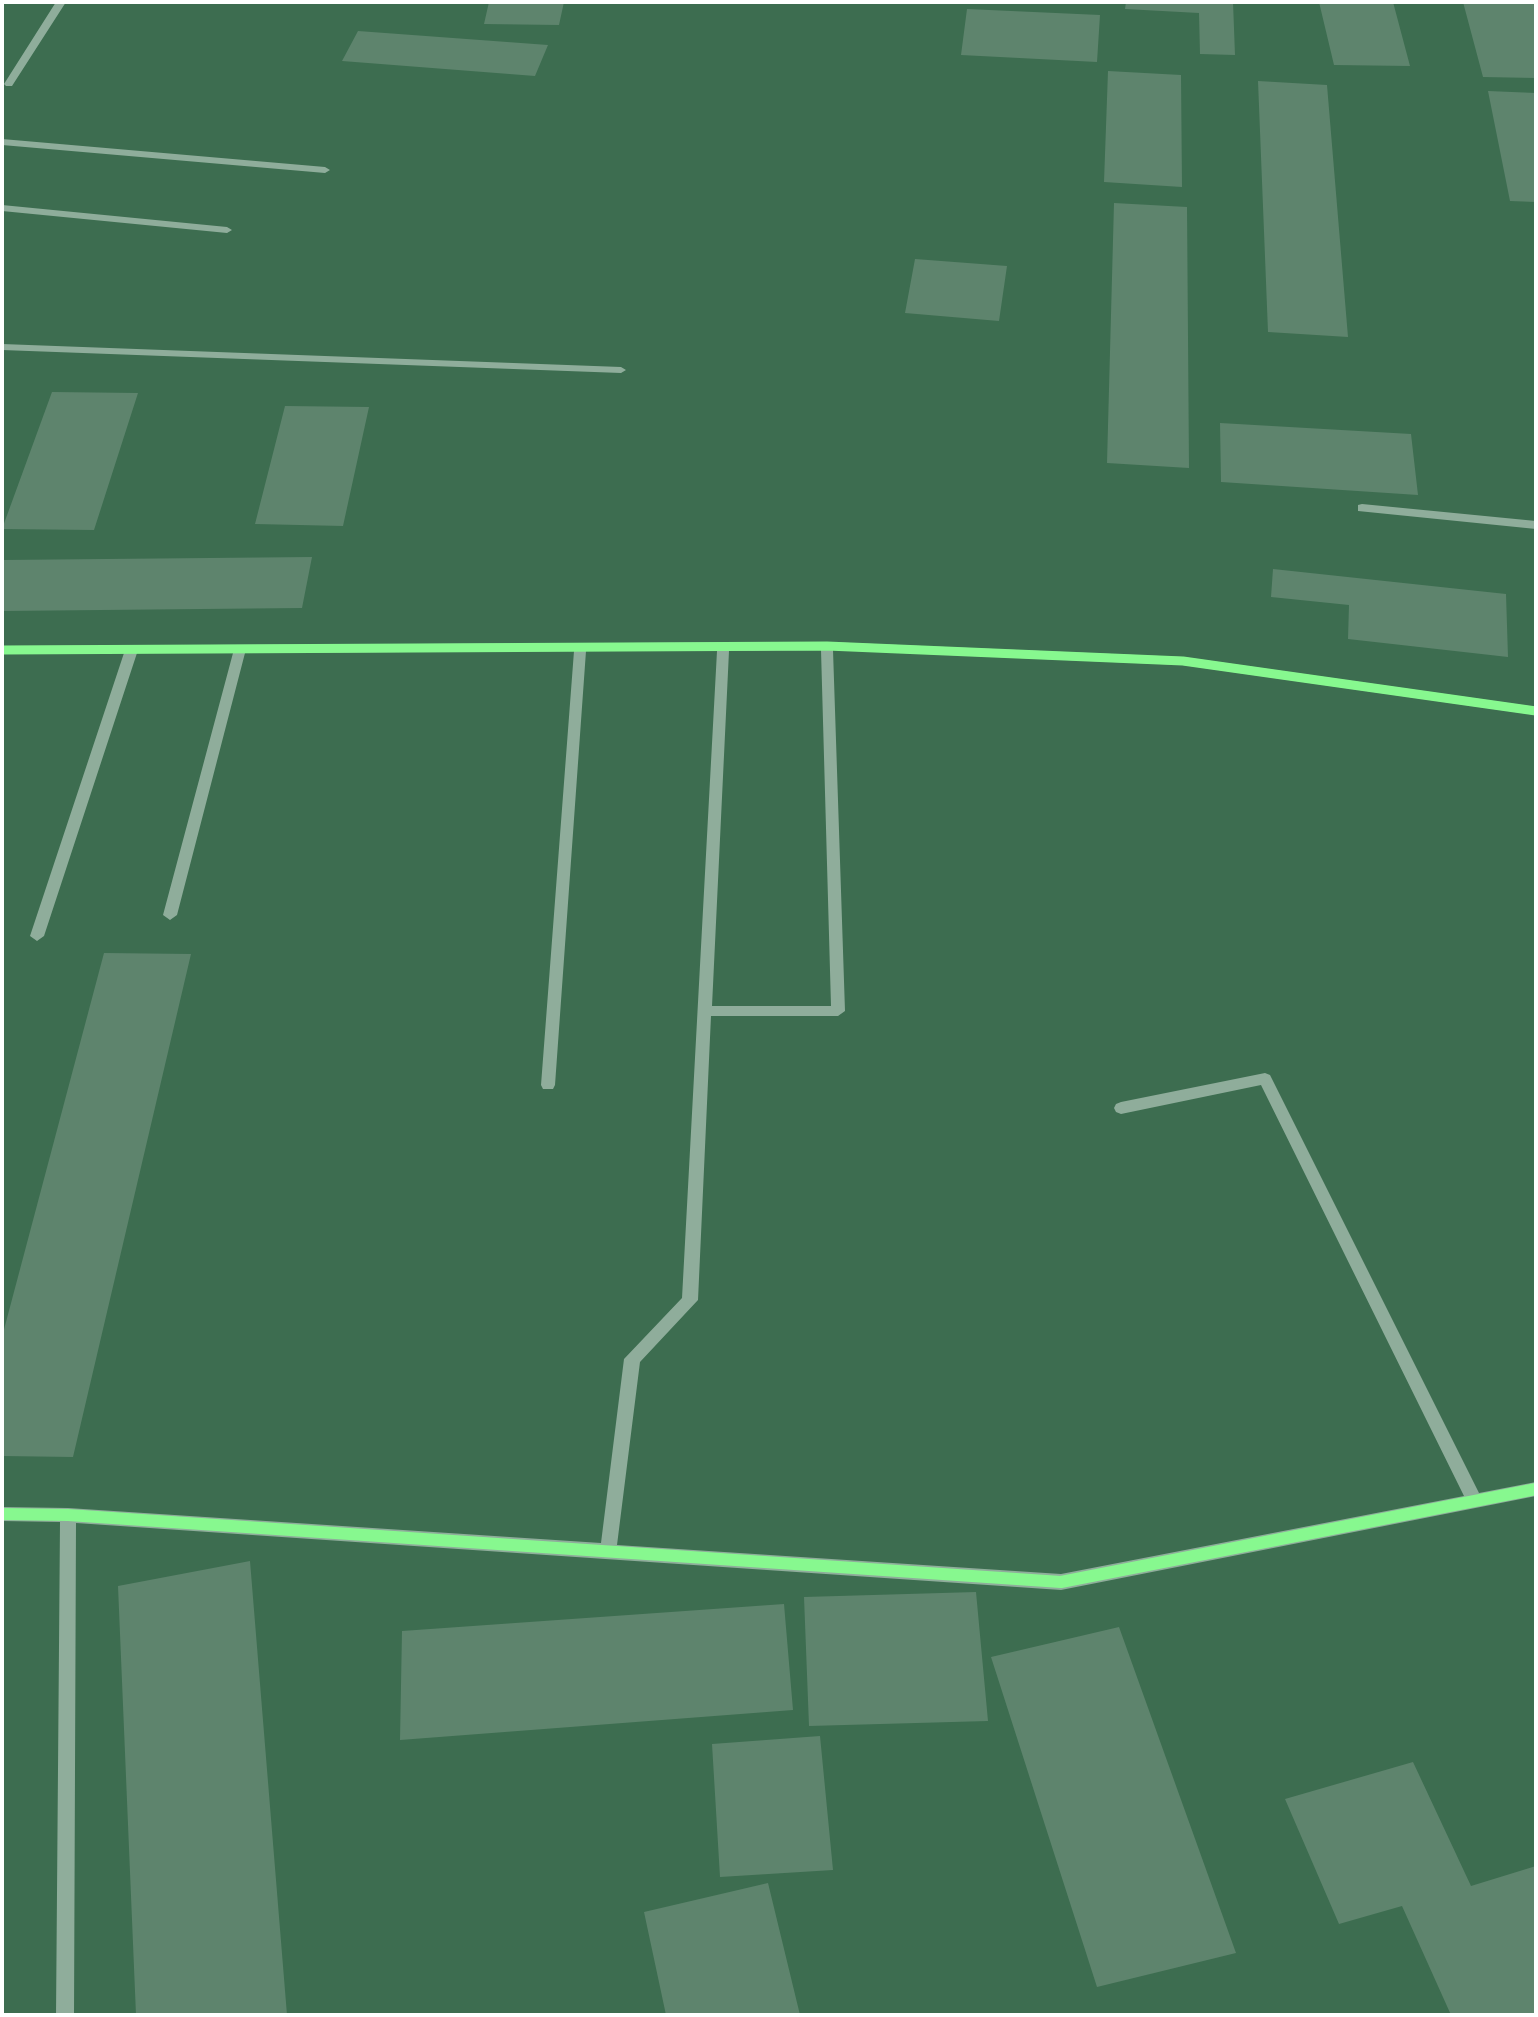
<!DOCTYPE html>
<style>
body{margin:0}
#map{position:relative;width:1538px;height:2017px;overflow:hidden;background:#3d6d50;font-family:"IBM Plex Sans",sans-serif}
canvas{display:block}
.frame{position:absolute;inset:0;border:4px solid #fff;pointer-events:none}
</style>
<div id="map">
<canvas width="1538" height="2017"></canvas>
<div class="frame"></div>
</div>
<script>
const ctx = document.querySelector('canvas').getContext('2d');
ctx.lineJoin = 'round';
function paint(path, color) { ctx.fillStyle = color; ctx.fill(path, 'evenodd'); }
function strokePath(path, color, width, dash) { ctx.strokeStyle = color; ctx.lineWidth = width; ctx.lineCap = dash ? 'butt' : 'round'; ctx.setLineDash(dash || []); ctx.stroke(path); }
paint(new Path2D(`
 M489 2H564L559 25 484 24Z
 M1126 2H1233L1235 55 1200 54 1199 13 1125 9Z
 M1319 2H1393L1410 66 1334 65Z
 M1463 2H1534L1536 78 1483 77Z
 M967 9 1100 15 1097 62 961 55Z
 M358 31 548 45 535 76 342 61Z
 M1108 71 1181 75 1182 187 1104 182Z
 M1258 81 1327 85 1348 337 1268 332Z
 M1488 91 1536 93V202L1510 201Z
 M1114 203 1187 207 1189 468 1107 463Z
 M915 259 1007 266 999 321 905 313Z
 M52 392 138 393 94 530 2 529Z
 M285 406 369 407 343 526 255 524Z
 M1220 423 1411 434 1418 495 1221 482Z
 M312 557 302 608 2 611V560Z
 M1273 569 1506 594 1508 657 1348 639 1349 605 1271 597Z
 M104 953 191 954 73 1457 2 1456V1337Z
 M250 1561 287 2015H136L118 1586Z
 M976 1592 988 1721 809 1726 804 1597Z
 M784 1604 793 1710 400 1740 402 1631Z
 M1119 1627 1236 1953 1097 1987 991 1657Z
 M820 1736 833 1870 720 1877 712 1744Z
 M1413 1762 1471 1886 1536 1866V2015H1451L1402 1906 1339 1924 1285 1799Z
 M768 1883 800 2015H666L644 1912Z`), '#5e846d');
paint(new Path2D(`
 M56 2H66L12 86H6L4 84Z
 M2 139 325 167 330 170 325 173 2 145Z
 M2 205 227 227 232 230 227 233 2 211Z
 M2 344 621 367 626 370 621 373 2 350Z
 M1362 504 1536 521V529L1358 511V505Z
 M827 642 1183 657 1536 707V715L1183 665 833 650 845 1011 838 1016H711L698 1300 640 1362 617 1545 1061 1574 1464 1496 1261 1085 1121 1114 1116 1112 1114 1108 1116 1104 1121 1102 1265 1073 1270 1075 1479 1493 1536 1482V1496L1061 1590 76 1523 74 2015H56L60 1522 2 1521V1507L68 1508 601 1543 624 1359 682 1298 717 651H586L555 1085 553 1089H543L541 1085 574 651 245 653 177 915 170 920 163 915 233 653H137L44 936 37 941 30 936 124 653 2 654V646ZM821 650 831 1006H712L729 651Z`), '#8fad9b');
strokePath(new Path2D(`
 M2 650 827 646 1183 661 1536 711`), '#87f88f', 9);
strokePath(new Path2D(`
 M2 1514 68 1515 1061 1582 1536 1489`), '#87f88f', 12);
</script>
